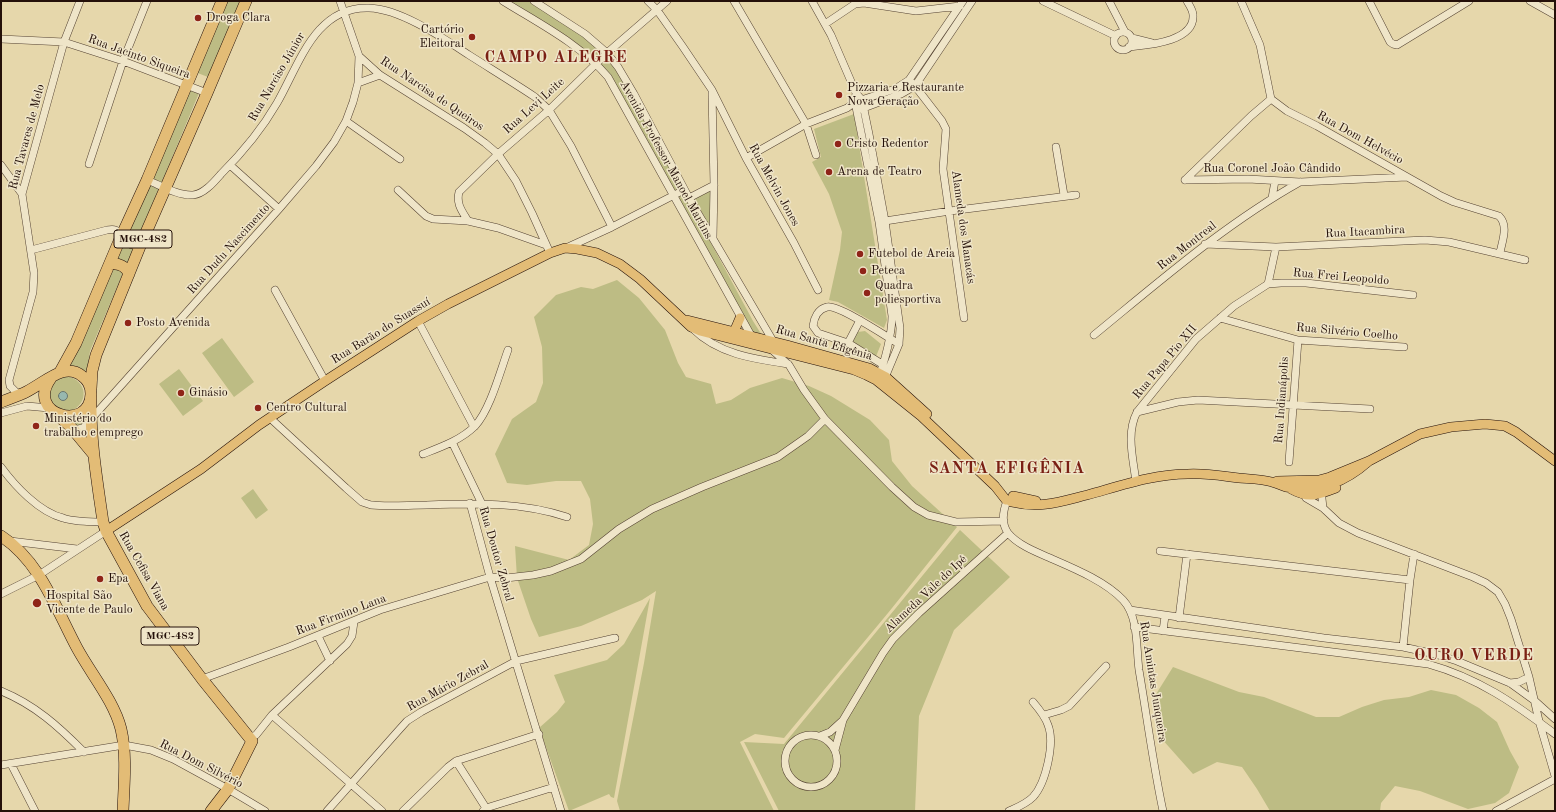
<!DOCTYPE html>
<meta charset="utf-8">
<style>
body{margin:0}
#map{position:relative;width:1556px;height:812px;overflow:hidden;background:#e6d7ab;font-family:"Old Standard TT",serif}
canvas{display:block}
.frame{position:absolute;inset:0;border:2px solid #241009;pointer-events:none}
</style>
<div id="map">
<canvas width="1556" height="812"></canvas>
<div class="frame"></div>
</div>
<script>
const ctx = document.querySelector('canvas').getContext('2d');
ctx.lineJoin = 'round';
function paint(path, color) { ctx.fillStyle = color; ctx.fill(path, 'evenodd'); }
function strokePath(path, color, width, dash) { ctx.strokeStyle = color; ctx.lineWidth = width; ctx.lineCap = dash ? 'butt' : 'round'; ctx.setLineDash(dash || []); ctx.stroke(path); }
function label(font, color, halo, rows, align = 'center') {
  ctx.font = font + ' "Old Standard TT",serif'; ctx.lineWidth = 3; ctx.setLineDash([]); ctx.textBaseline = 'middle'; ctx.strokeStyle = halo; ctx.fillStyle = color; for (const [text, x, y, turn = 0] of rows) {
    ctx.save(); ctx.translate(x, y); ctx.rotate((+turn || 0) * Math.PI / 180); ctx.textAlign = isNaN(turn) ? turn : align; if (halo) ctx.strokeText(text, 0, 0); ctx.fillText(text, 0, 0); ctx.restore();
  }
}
paint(new Path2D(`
 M225 1H240L208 77 195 72Z
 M508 1H532L581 34 603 54 595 61 573 41Z
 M607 58 625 82 684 189 675 193 599 66Z
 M188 88 199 93 161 184 150 180Z
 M854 114 887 320 884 328 838 302 829 300 840 250 842 232 829 194 812 162 821 157 814 129Z
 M148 184 159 188 90 351 86 378 64 370Z
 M711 191V230L694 197Z
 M684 193 753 321 763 337 754 335 675 197Z
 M617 280 639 298 665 330 678 363 686 377 711 384 716 404 731 400 750 388 782 378 809 386 831 396 870 420 889 440 892 461 912 486 957 527 888 613 784 738 755 734 740 742 774 811H620L617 801 644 663 656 591 642 600 581 626 539 637 531 619 517 578 515 546 569 560 589 545 593 524 590 499 581 481H556L527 485 507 483 495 454 512 419 536 402 543 383 542 347 534 317 556 295 581 287 593 289Z
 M865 331 881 344 875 359 853 342 855 334 858 332Z
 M222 338 254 382 234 397 202 353Z
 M179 369 203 401 183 416 159 384Z
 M66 376C88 380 90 404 69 412L52 406 48 389 56 379Z
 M86 409 91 451 64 418Z
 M253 489 268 510 256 519 241 498Z
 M960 530 1010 577 954 630 919 716 915 811H779L744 742 784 744Z
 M650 598 614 798 611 797 609 794 569 811 539 728 557 712 565 702 554 675 607 660 624 644Z
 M1173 667 1239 692 1264 697 1316 717H1339L1362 707 1384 700 1409 697 1431 690 1456 695 1479 708 1497 722 1510 751 1519 767 1509 793 1495 803 1468 809 1420 791 1395 786 1381 803 1380 811H1270L1257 789 1242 767 1217 762 1193 774 1161 738 1153 699Z`), '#bdbc84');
const water = new Path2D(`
 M58.5 396a4.5 4.5 0 1 1 9 0a4.5 4.5 0 1 1-9 0Z`);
paint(water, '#97b8af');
strokePath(water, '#69756d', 1);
const minor = new Path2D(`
 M503 1C540 24 580 44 608 77L753 339
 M534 1 585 34 607 53 618 67 634 94 689 198 773 341
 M648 1 657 10 683 47 712 90 746 158 794 243 818 290
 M734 1 806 124 816 155
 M812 1 831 35 856 93 862 100 869 134 885 221 900 328 899 344 884 380
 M1043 1 1116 36
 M1109 1 1125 32
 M1241 1 1260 45 1271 99 1287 111 1317 126 1441 196 1454 202 1499 216C1509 226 1502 241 1500 253
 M1369 1 1390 42 1393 44 1397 45 1469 1
 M1530 1 1555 15
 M825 24 855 4 864 3 916 11 960 6
 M1114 41a9 9 0 1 1 18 0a9 9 0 1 1-18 0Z
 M1132 38 1152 43
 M1 39 64 42 123 61 207 93
 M1129 47C1147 45 1195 42 1193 15 1193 10 1189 5 1187 1
 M359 56 380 75 464 128 485 143 498 154 516 181 532 213 550 253
 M909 80 915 86 942 121 946 129 943 169 964 318
 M358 83 380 75
 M712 93 714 185 713 238
 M856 93 855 102 879 222 892 316C892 333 885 362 878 378
 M861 109 901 94 915 86 972 1
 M346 121 400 159
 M1056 147 1064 195
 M746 158 806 124 847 108 855 102 895 89 909 80 963 1
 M89 164 123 61 147 1
 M1 165 22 194
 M230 165 279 209
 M147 180C160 185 178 196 193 195 204 194 214 182 221 174 242 153 262 129 277 103 299 65 315 6 369 8 401 9 443 38 469 55 491 69 514 83 535 97L549 110 571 146 612 227
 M1185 180 1248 179 1300 182 1407 177
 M1185 180 1251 116 1271 99
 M398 190 426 216 433 219 468 221 498 228 546 245
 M689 198 714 185
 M1272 198 1275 181
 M468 221C462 211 456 204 459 192L498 154 549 110 607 53 667 1
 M885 221 950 211 1076 195
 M1205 244 1276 247 1425 240 1449 242 1525 260
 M566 248 612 227 684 190
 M31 250 107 230C114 229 118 229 121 236
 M1268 284 1276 247
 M275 290 325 381
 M1220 318 1298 340 1404 347
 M418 321 474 427
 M693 329C718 354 754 359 788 364
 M1094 335C1160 281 1225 224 1300 182
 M848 343 860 320
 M772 350 789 365 804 390 825 419 892 487 914 507 928 515 956 522 1004 521
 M882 364 848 343 818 333 813 326C814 318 818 309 827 307 838 304 887 337 899 344
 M19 395 10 386 9 380 33 292 34 273 22 194 64 42 80 1
 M1137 412 1178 402 1198 400 1370 409
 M1 413 27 406 49 408
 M270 418 346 488 362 502 371 505C389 507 408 505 427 505 474 503 522 502 567 517
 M73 430 83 428 279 209 316 166 334 142 346 121 353 102 358 83 359 56 340 1
 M452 442 482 504
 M423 454C441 447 461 440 475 426 490 410 500 372 508 350
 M1289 462 1298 340
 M1 467C15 486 39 512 63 518 75 522 90 522 103 522
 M1136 482C1133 458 1126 433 1137 412L1196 339 1234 306 1268 284 1281 283H1306L1413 295
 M1304 493 1306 498 1323 508 1321 489
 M1007 501C1003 511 1001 523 1008 533 1018 545 1036 552 1050 558 1073 568 1105 581 1123 600 1139 617 1136 648 1139 670 1147 717 1153 764 1163 811
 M470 503 490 577 561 811
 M1323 508 1339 523 1358 533 1473 577 1486 583 1498 592 1505 604 1511 619 1529 677 1539 721 1555 776
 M10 541 77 549
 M1160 551 1410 580
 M1 594 39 575 106 531
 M1130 610 1324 638 1403 647 1435 654 1457 661 1510 683 1535 701 1555 719
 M1179 618 1187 554
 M1134 627 1428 664C1478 678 1514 703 1555 734
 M1163 631 1165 616
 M318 636 330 661
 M1403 647 1410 580 1414 554
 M202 679 289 647 380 610 490 577 506 578 533 575 551 571 581 559 619 529 652 509 702 487 778 457 808 436 825 419
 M1510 683 1519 682 1529 677
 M1 691C35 705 58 726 84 752
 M272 715 382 811
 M1044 715 1061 710 1069 706 1106 666
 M785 761a26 26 0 1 1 52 0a26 26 0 1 1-52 0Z
 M820 736 830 732 841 722
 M249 737 256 735 272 715 347 644 352 636 354 622
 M835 750 843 720 883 653 893 639 919 613 1008 533
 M456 761 486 808
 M11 764 35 811
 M1 765 124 745 151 750 173 759 228 789 265 811
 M327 811 398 731 407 721 421 712 516 661 615 638
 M403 811 448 767 456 761 539 734
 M483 811 486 808 554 787
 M1009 811C1018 807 1026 804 1033 797 1046 783 1055 743 1048 725 1045 716 1039 709 1033 702
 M1496 811 1555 779`);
const major = new Path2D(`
 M687 320 787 345 869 368 886 377 927 414
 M734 332 740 318
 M1277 481 1319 480 1330 477 1369 461 1420 434 1451 427 1485 424 1505 426 1516 432 1555 461
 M1291 489C1309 499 1318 495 1336 488
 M1013 496 1036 501
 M1011 502C1040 509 1059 502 1087 495 1120 486 1154 474 1188 474 1205 473 1222 476 1239 478 1250 479 1261 479 1272 482 1277 483 1281 486 1286 487 1320 493 1345 482 1369 461
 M106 531 201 469 259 425 325 381 418 321 448 304 550 253 565 248 577 249 597 253 620 264 640 279 691 327 700 331 854 370 866 375 876 380 921 416 995 486 1006 500`);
const highway = new Path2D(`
 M121 236 132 243 141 244
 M110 264C118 263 126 266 129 274
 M60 372 76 343 120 239 147 180 222 1
 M91 389 92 371 96 355 141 244 207 93 246 1
 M91 397C90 439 97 480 103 522L106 531 147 606 202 679 252 741 228 789 211 811
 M1 402C9 399 17 396 24 393 35 388 51 375 62 372 69 370 76 371 82 376 88 380 91 387 91 394 90 433 24 415 51 378
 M57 415 70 426 94 455
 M1 536C40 561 56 609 77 648 91 674 114 701 121 729 127 755 124 784 123 811`);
strokePath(minor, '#544232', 8);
strokePath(major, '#241009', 10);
strokePath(highway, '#241009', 12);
strokePath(minor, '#efe5c8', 7);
strokePath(major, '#e3bc76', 9);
strokePath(highway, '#e3bc76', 11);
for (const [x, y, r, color] of [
 [198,18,4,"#8f2418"],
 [472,37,4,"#8f2418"],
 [839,95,4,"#8f2418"],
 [838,144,4,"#8f2418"],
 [829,172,4,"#8f2418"],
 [860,254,4,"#8f2418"],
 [863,271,4,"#8f2418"],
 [867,293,4,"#8f2418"],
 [128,323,4,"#8f2418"],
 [181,393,4,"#8f2418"],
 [258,408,4,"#8f2418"],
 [36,426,4,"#8f2418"],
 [100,579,4,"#8f2418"],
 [37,603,5,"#8f2418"]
]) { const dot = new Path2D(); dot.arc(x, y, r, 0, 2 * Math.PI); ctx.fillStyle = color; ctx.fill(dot); strokePath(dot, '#efe5c8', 1.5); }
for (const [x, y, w] of [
 [143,239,58],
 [170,636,58]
]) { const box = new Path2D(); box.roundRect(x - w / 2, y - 9, w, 18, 3); ctx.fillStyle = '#efe5c8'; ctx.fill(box); strokePath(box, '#241009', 1); }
label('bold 11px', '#241009', null, [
 ["MGC-482",143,239],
 ["MGC-482",170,636]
]);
label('12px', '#241009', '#efe5c8', [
 ["Droga Clara",206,18],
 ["Cartório",464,30,"right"],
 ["Eleitoral",464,44,"right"],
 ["Pizzaria e Restaurante",847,88],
 ["Nova Geração",847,102],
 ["Cristo Redentor",846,144],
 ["Arena de Teatro",837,172],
 ["Futebol de Areia",868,254],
 ["Peteca",871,271],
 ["Quadra",875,286],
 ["poliesportiva",875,300],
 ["Posto Avenida",136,323],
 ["Ginásio",189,393],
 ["Centro Cultural",266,408],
 ["Ministério do",44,419],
 ["trabalho e emprego",44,433],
 ["Epa",108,579],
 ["Hospital São",46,596],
 ["Vicente de Paulo",46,610]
], 'left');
label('12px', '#241009', '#efe5c8', [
 ["Rua Jacinto Siqueira",139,57,20],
 ["Rua Narciso Júnior",277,77,-60],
 ["Rua Narcisa de Queiros",432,94,34],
 ["Rua Levi Leite",534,106,-42],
 ["Rua Tavares de Melo",27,137,-75],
 ["Rua Dom Helvécio",1360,138,29],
 ["Avenida Professor Manoel Martins",666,160,61],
 ["Rua Coronel João Cândido",1272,169],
 ["Rua Melvin Jones",774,185,61],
 ["Alameda dos Manacás",963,227,82],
 ["Rua Itacambira",1365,232,-3],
 ["Rua Montreal",1187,246,-38],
 ["Rua Dudu Nascimento",229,249,-48],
 ["Rua Frei Leopoldo",1341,277,5],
 ["Rua Barão do Suassuí",381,331,-32],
 ["Rua Silvério Coelho",1347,332,5],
 ["Rua Santa Efigênia",824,343,16],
 ["Rua Papa Pio XII",1165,362,-50],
 ["Rua Indianápolis",1282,400,-86],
 ["Rua Doutor Zebral",496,554,74],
 ["Rua Cefisa Viana",144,571,60],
 ["Alameda Vale do Ipê",926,594,-43],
 ["Rua Firmino Lana",341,615,-21],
 ["Rua Amintas Junqueira",1153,682,81],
 ["Rua Mário Zebral",448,686,-29],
 ["Rua Dom Silvério",201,764,27]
]);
ctx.letterSpacing = '1px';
label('bold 16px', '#7a1f14', '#efe5c8', [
 ["CAMPO ALEGRE",556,58],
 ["SANTA EFIGÊNIA",1007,469],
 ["OURO VERDE",1474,656]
]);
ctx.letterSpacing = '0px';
</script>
